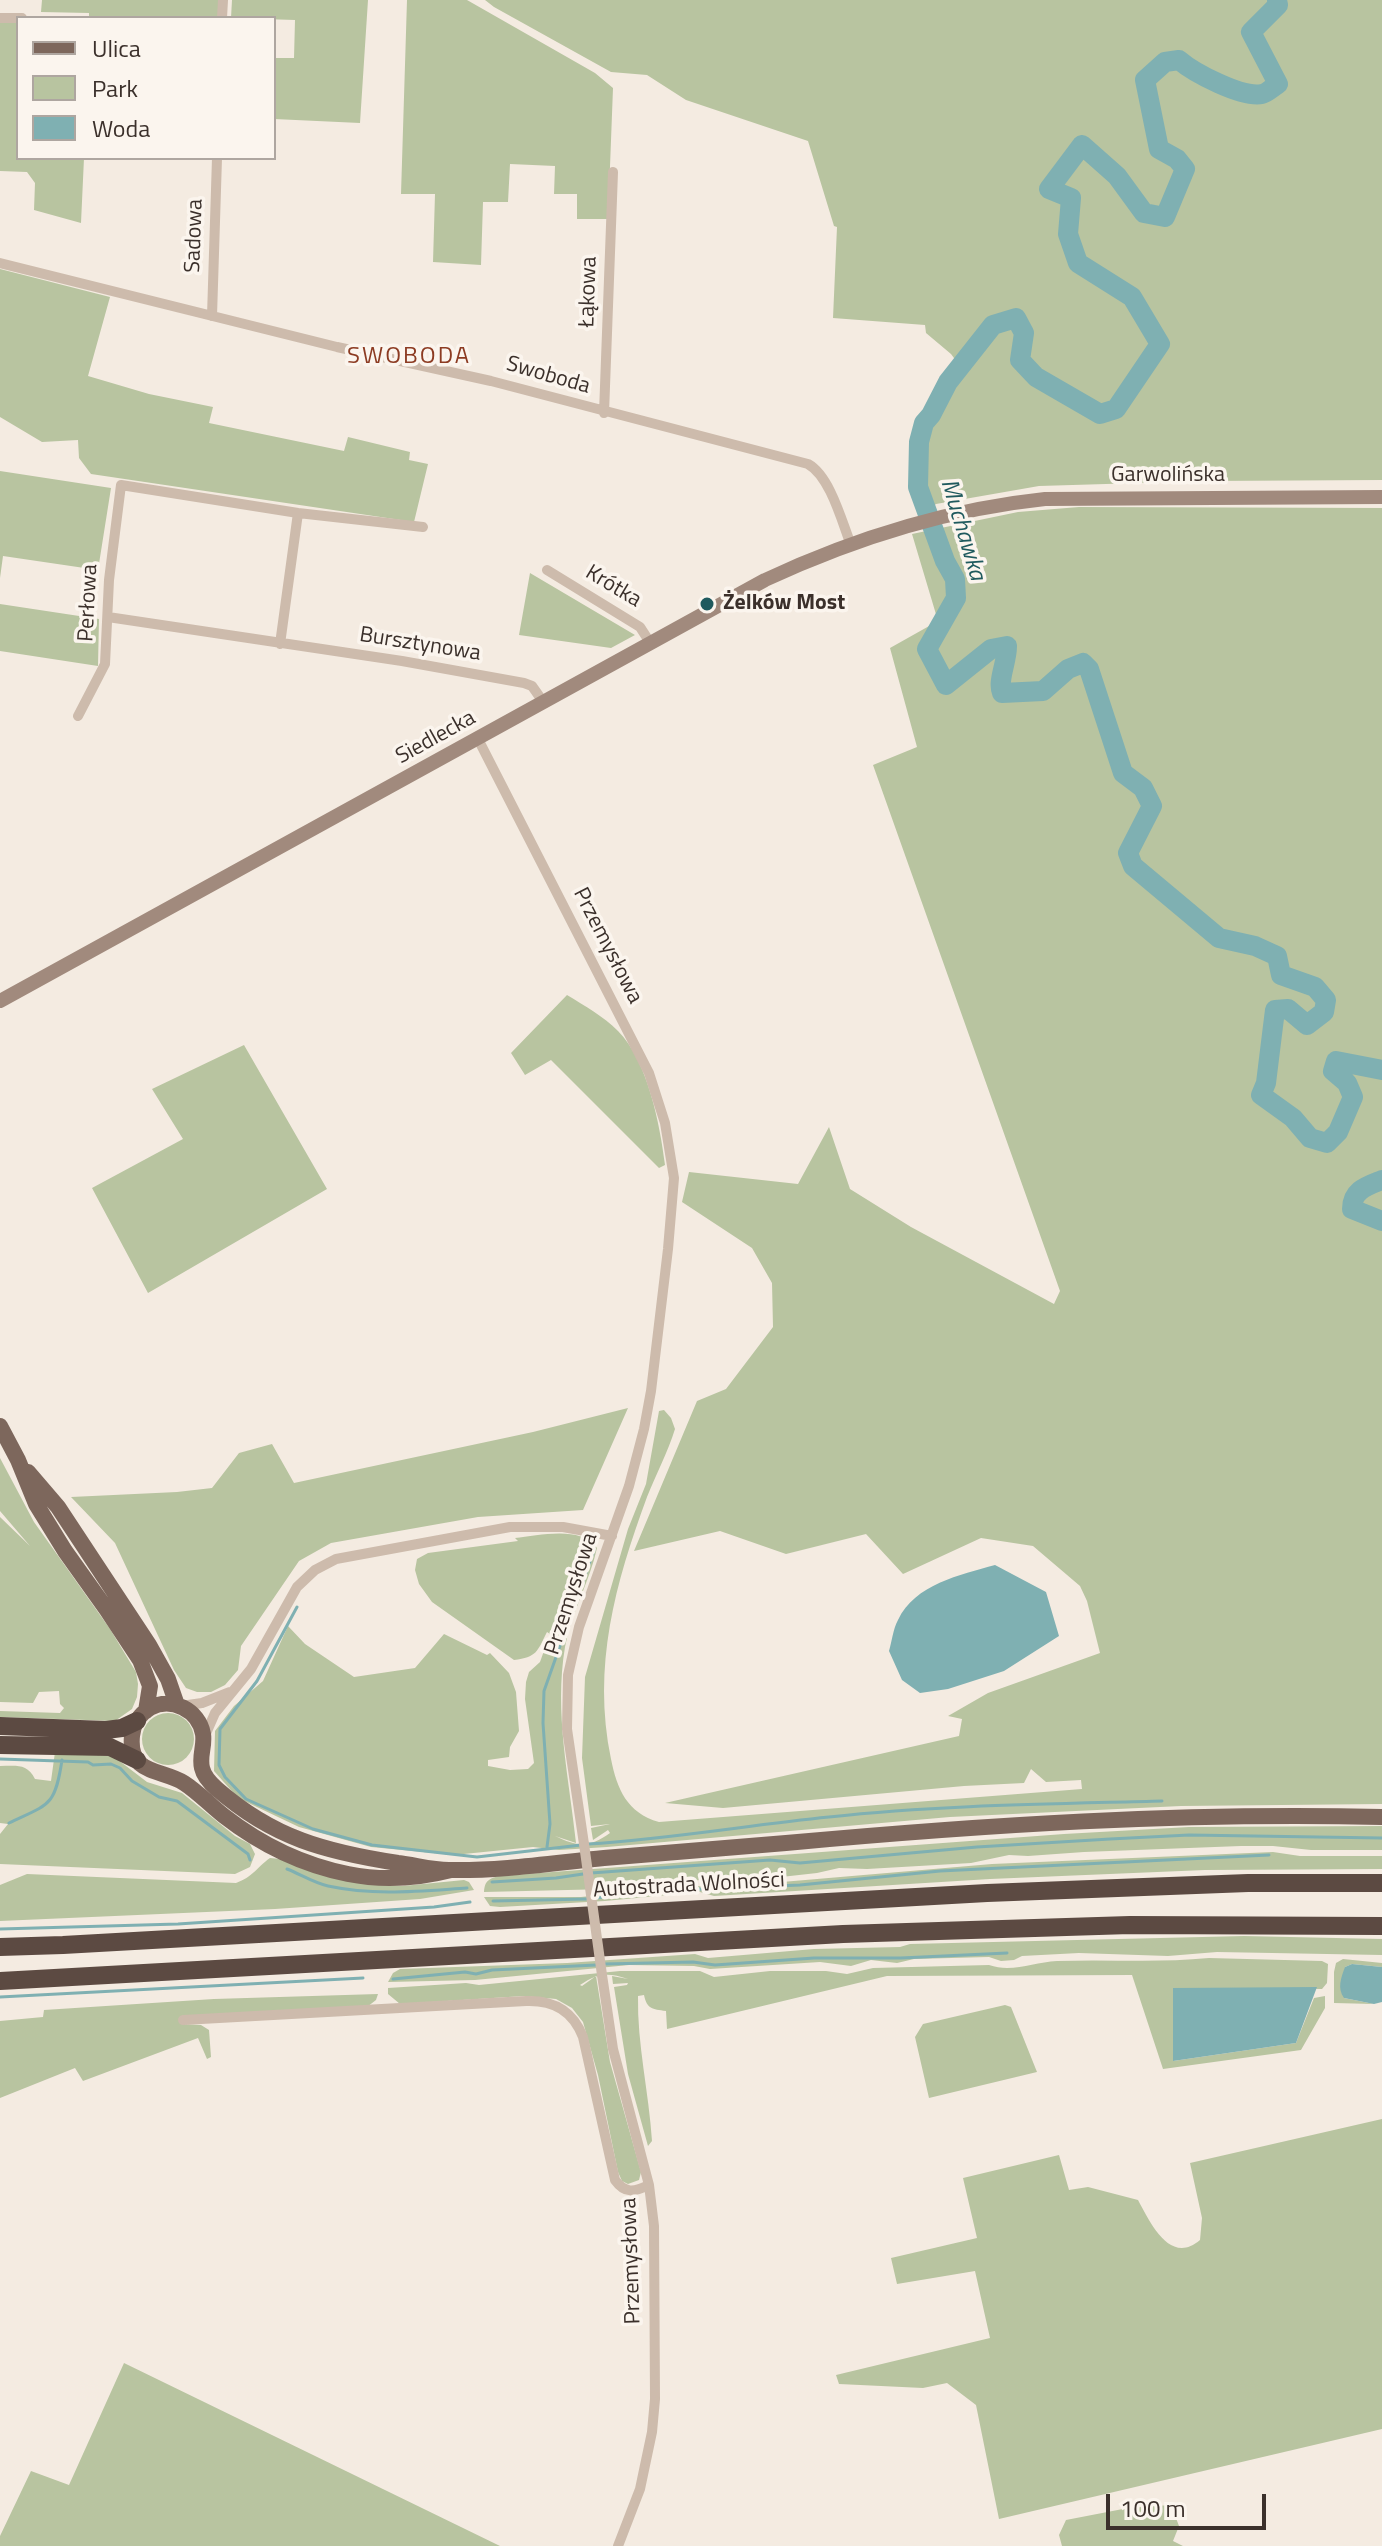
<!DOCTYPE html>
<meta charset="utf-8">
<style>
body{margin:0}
#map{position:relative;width:1382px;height:2546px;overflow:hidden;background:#f4ebe1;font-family:"Titillium Web",sans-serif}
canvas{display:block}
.legend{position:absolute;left:16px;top:16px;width:260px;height:144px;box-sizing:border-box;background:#fbf5ee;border:2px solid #aea6a0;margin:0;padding:10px 14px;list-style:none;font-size:24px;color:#3b302b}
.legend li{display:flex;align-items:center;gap:16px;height:40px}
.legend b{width:40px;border:2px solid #aea6a0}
.scale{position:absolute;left:1106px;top:2494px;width:160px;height:36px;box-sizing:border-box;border:4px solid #3b302b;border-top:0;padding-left:10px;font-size:24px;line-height:28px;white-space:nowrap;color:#3b302b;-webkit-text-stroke:6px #fbf5ee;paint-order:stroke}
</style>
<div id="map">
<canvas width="1382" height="2546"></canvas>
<ul class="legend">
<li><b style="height:10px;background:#7d675c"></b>Ulica</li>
<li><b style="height:22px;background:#b8c4a0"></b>Park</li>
<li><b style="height:22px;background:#7fb0b2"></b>Woda</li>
</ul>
<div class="scale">100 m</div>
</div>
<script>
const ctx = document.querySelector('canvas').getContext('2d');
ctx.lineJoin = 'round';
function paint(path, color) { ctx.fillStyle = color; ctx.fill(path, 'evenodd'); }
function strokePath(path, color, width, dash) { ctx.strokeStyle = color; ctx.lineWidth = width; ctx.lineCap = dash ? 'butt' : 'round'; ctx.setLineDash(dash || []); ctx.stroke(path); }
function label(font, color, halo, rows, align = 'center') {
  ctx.font = font + ' "Titillium Web",sans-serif'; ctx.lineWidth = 7; ctx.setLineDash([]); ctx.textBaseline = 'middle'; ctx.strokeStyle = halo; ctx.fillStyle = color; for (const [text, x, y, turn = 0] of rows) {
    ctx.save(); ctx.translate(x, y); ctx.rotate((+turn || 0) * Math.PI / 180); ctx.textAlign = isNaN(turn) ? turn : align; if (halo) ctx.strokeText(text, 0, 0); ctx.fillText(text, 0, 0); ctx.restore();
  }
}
paint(new Path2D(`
 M42 0H218V18L160 16 159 18H89V13L41 12Z
 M232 0H368L360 123 274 119V58H294L295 20 231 18Z
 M407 0H467L595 73 613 88 608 219H577V194H554L555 166 510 164 508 202H483L481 265 433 262 435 194H401Z
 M485 0H1382V480L1206 481 1039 486 936 504 931 508C928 496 923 482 923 470 921 433 943 399 963 370L951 354 926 333 925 325 833 318 837 227 834 226 808 141 686 100 647 75 611 72 494 7Z
 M0 22 18 23V158H84L81 223 34 210 35 183 27 172 0 171Z
 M0 269 110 297 88 376 149 394 213 407 209 423 344 451 348 437 410 452 409 460 428 464 414 522 91 474 79 458 78 440 42 442 0 417Z
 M0 471 111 488 98 570 3 556 0 578Z
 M1079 507 1382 508V1804L1181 1806 950 1817 607 1847 559 1850 533 1847 454 1855 371 1847 299 1827 238 1798 214 1771 215 1731 234 1706 263 1681 288 1626 305 1644 354 1677 415 1668 444 1634 487 1655 490 1653 509 1673 516 1692 519 1731 510 1747 509 1757 488 1760V1766L510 1770 528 1769 534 1763 525 1699 526 1682 529 1672 540 1662 550 1634 547 1632C537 1652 537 1657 514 1660L432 1602 419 1584 415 1570 417 1559 428 1553 518 1541 515 1538C539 1536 580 1525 597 1548 590 1581 571 1613 565 1647 554 1713 569 1777 576 1843L555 1836C578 1847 589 1848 610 1833L608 1830 593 1840 591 1828 610 1824 591 1826 582 1758 585 1677 628 1529 646 1484 659 1411 664 1410 671 1418 675 1429C668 1452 656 1474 647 1497 615 1584 592 1666 611 1759 617 1789 627 1813 659 1822L1082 1789 1081 1780 1046 1782 1031 1769 1024 1783 964 1786 723 1808 665 1803 959 1736 962 1719 948 1716 988 1693 1100 1653 1087 1601 1080 1586 1033 1546 981 1538 903 1574 866 1534 786 1554 720 1531 634 1551 697 1401 726 1389 773 1327 772 1283 752 1248 682 1202 689 1172 798 1184 829 1127 850 1189 911 1227 1054 1304 1060 1291 873 765 917 747 890 648 938 621 912 534 1018 512Z
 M530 573 635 635 611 648 519 635Z
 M0 604 99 619 98 666 0 651Z
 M567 995C585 1006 603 1016 618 1031 648 1061 660 1125 665 1165L659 1168 551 1060 525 1075 511 1053Z
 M244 1045 327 1189 148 1293 92 1188 183 1139 152 1089Z
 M628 1408 583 1510 478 1517 331 1543 299 1561 241 1646 238 1670 225 1685 211 1692H197L186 1688 174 1670 115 1543 71 1497 177 1492 212 1488 239 1453 272 1444 294 1483 533 1432Z
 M0 1458 34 1522 110 1629 136 1672 138 1684 137 1697 132 1709 115 1721 0 1717V1711L60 1713 64 1708 60 1704 59 1691 39 1692 33 1703 0 1702V1517L30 1546 0 1511Z
 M142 1739a26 26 0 1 1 52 0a26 26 0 1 1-52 0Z
 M55 1752 113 1756 147 1782 182 1793 235 1836 250 1844 255 1854 250 1867 235 1874 0 1864V1834L8 1824 0 1823V1766C16 1766 27 1763 35 1779L51 1781Z
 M1382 1826V1850H1311L1273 1846H1241L1084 1852 1028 1856 1009 1855 971 1863 867 1869 839 1868 817 1873 754 1880H700L609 1889 484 1892C485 1880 489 1879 499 1876L1064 1834 1189 1827Z
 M1273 1852 1300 1856H1382V1869L1205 1870 990 1879 714 1896 700 1892 605 1901 500 1907 490 1906 484 1897H581L675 1887 705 1886 712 1888 992 1864Z
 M270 1858 281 1859 371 1884 403 1886 464 1880 469 1882 474 1890 420 1899 275 1909 0 1921V1885L27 1874 236 1883C253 1877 256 1868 270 1858Z
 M1244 1936 1382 1939V1955L1217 1952 1168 1956 1079 1953 1022 1956 1014 1960 1001 1961 989 1957 914 1959 897 1963 871 1960 851 1966 820 1962 710 1969 694 1966 629 1965 475 1980 388 1982 393 1973 400 1969 567 1963 695 1954 708 1958 814 1949 900 1947 910 1944Z
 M1209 1958 1322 1961 1328 1964 1327 1983 1322 1989 1173 1988V2061L1296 2043 1314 1998 1325 1996V2008L1301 2050 1163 2069 1132 1975 887 1976 667 2029 666 2011C652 2009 647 2009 644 1995L638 1996C637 2044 649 2093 652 2141L648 2146 628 2074 614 1987 627 1985 628 1983 613 1984 612 1976 628 1979C608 1972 597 1973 580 1985L582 1986 596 1976 610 2062 641 2172 639 2180 628 2184 622 2181 618 2172 598 2075 583 2022 572 2008 556 1999 524 1996 400 2004 388 1994V1988L466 1983 479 1985 620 1971H700L714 1977 770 1971H826L847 1974 873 1968 989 1965C1012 1973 1034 1962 1057 1961 1108 1959 1158 1963 1209 1958Z
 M1343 1959 1382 1963V1967L1352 1964 1345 1967 1344 1998 1374 2004 1334 2003V1972L1336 1963Z
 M378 1994 376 2000 367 2007 181 2024 201 2025 209 2030 211 2057 207 2059 198 2038 83 2081 75 2068 0 2098V2021L43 2017 44 2010 214 1999Z
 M1005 2005 1011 2007 1037 2072 929 2098 915 2037 923 2024Z
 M1382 2119V2429L999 2519 976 2405 947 2383 923 2388 839 2384 836 2375 990 2338 975 2271 897 2284 891 2258 977 2238 963 2178 1059 2155 1069 2190 1088 2187 1138 2200C1150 2222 1170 2266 1200 2240L1202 2218 1190 2163Z
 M124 2363 500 2546H0V2536L31 2471 69 2485Z
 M1171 2505 1179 2526 1173 2541 1183 2546H1062L1059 2535 1066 2520 1128 2508Z`), '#b8c4a0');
paint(new Path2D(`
 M995 1565 1046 1592 1059 1636 1004 1671 948 1689 920 1693 902 1680 889 1651C892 1641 893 1629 898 1620 915 1584 960 1575 995 1565Z
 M1352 1964 1382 1967V2002L1374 2004 1344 1998C1337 1988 1341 1978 1345 1967Z
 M1317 1987 1296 2043 1173 2061V1988Z`), '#7fb0b2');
strokePath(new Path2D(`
 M297 1607 257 1681 220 1729 219 1765 225 1777 246 1799 313 1829 372 1845 477 1857 581 1845
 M0 1759 88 1762 93 1765 111 1764 120 1768 132 1781 159 1797 177 1801 248 1854 250 1860
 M9 1823C49 1804 55 1807 62 1760
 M588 1844C669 1839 749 1825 829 1817 939 1805 1052 1804 1162 1801
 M547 1847 550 1824 543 1723 544 1691 594 1550
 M287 1869C300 1874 314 1883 328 1886 375 1896 420 1891 467 1888
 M591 1873 770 1860 800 1863 977 1847 1110 1839 1189 1835 1382 1838
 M492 1882 556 1878 583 1874
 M595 1898 680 1890 800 1885 940 1871 1269 1855
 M493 1901 587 1899
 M0 1929 178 1924 434 1907 470 1902
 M604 1964 693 1962 715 1965 814 1958H901L1007 1953
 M393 1979 465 1972 476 1974 492 1970 596 1965
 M0 1997 363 1978`), '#7fb0b2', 3);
strokePath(new Path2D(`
 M1277 0 1278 5 1251 32 1278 84C1273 87 1267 93 1262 94 1242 98 1194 73 1179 60L1165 62 1145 80 1159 149 1177 159 1185 169 1165 217 1144 213 1117 176 1082 145 1049 189 1071 198 1068 234 1078 263 1132 297 1160 344 1116 409 1100 414 1036 377 1020 360 1024 333 1016 318 993 325 948 382 931 415 924 423 919 442 918 487 945 561 955 579 956 598 927 649 946 685 991 649 1007 646C1007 663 997 681 1002 693L1043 691 1068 669 1083 663 1089 669 1123 773 1143 788 1152 806 1128 853 1133 866 1219 938 1255 946 1277 956 1281 975 1315 987 1326 1000 1324 1012 1307 1025 1288 1009 1275 1010 1266 1083 1261 1095 1293 1118 1310 1138 1327 1143 1338 1132 1353 1097 1347 1083 1333 1071 1336 1061 1382 1070
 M1382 1180C1367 1186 1352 1190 1352 1209L1382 1221`), '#7fb0b2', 20);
strokePath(new Path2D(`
 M0 18H22
 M222 18 223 0
 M0 263 337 347 491 381 808 464C830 476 842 522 851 545
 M212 316 217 158
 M604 413 613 172
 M547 570 640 627 651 644
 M108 617 402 661 524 683 532 686 544 703
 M280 644 298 513
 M78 716 105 664 109 580 121 485 298 513 423 527
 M478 739 649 1073 665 1123 674 1178 668 1249 651 1391 644 1429 629 1486 579 1627 568 1675 567 1729 584 1844
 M181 1706 202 1703 230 1692
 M204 1738 215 1713 251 1669 297 1587 315 1570 336 1559 510 1527H563L612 1536
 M602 1975 613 2049 649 2185 654 2226 655 2399 652 2432 640 2489 618 2546
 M183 2020 526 2001C554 2000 573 2011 583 2037L615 2180C625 2194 634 2192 649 2185`), '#cdbbac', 10);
strokePath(new Path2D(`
 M0 1001 765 580C853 539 948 509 1045 499L1382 497`), '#a18a7d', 14);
strokePath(new Path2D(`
 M0 1426 18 1460 36 1504 65 1551 107 1610 140 1660 150 1686 146 1711
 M28 1472 58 1507 149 1645 168 1679 177 1705
 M451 1870C416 1879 383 1881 348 1874 303 1865 260 1844 224 1816 210 1805 198 1792 184 1783 162 1769 128 1775 132 1736 133 1724 140 1714 150 1708 171 1696 199 1710 203 1734 205 1746 199 1756 202 1768 204 1777 210 1783 217 1789 273 1838 326 1852 398 1863 415 1865 432 1870 449 1870 501 1871 553 1863 604 1858 665 1853 725 1848 786 1843 983 1825 1183 1812 1382 1817`), '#7d675c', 16);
strokePath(new Path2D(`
 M0 1726 106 1730 122 1728 137 1721
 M0 1745 110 1747 137 1760
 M0 1947 63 1945 987 1893 1248 1883H1382
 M0 1981 843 1934 1130 1925 1382 1926`), '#5c4a42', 18);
strokePath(new Path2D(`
 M584 1844 602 1975`), '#cdbbac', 10);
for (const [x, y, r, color] of [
 [707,604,8,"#1f5a5e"]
]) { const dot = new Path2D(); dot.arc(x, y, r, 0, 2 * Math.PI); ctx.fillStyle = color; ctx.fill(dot); strokePath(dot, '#fbf5ee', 3); }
label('22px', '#3b302b', '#fbf5ee', [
 ["Sadowa",195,236,-88],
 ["Łąkowa",589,292,-88],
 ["Swoboda",548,376,16],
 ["Garwolińska",1168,476],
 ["Krótka",613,587,31],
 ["Perłowa",89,603,-87],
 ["Bursztynowa",420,645,9],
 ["Siedlecka",436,738,-29],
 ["Przemysłowa",607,946,63],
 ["Przemysłowa",572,1594,-72],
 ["Autostrada Wolności",689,1886,-3],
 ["Przemysłowa",632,2261,-92]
]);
label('bold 22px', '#3b302b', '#fbf5ee', [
 ["Żelków Most",723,604]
], 'left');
ctx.letterSpacing = '2px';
label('24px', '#8c3b22', '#fbf5ee', [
 ["SWOBODA",409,357]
]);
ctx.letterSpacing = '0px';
label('italic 24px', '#1f5a5e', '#fbf5ee', [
 ["Muchawka",962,530,73]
]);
</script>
